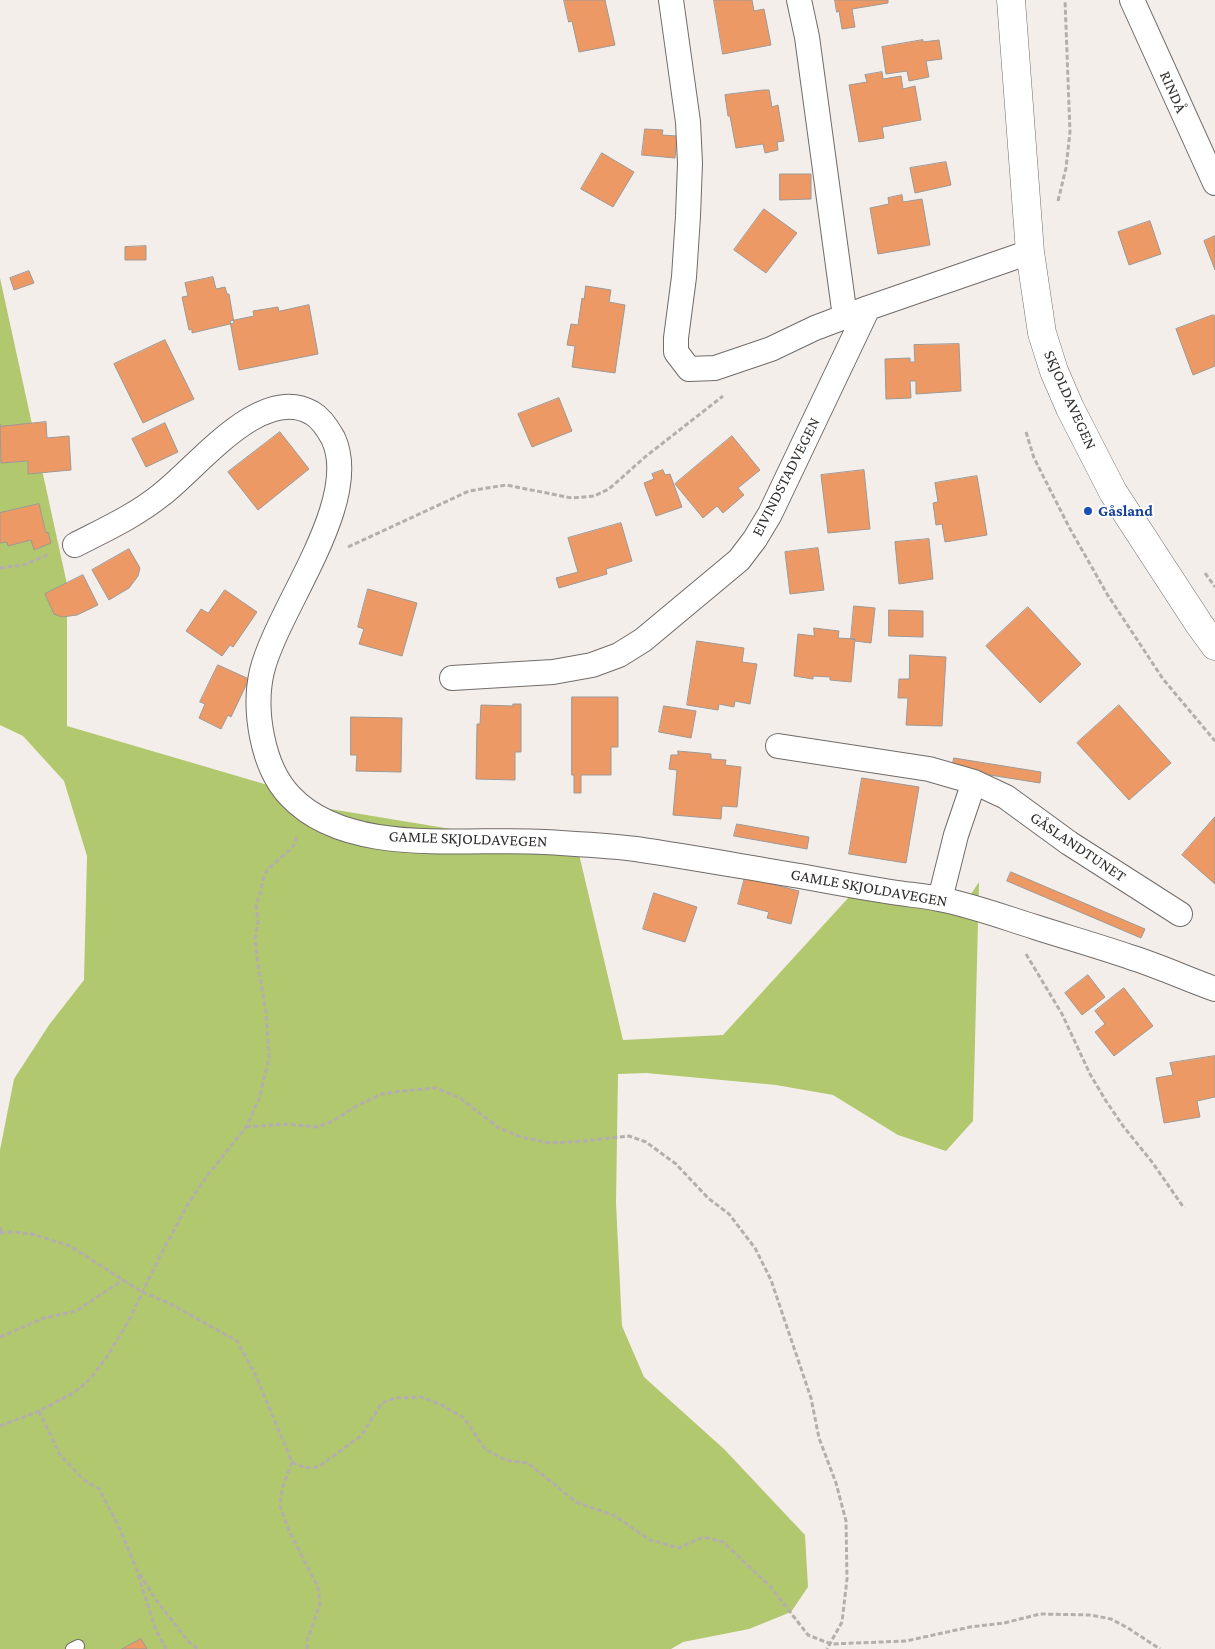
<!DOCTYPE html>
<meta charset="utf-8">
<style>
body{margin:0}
canvas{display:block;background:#f4eeeb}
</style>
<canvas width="1215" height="1649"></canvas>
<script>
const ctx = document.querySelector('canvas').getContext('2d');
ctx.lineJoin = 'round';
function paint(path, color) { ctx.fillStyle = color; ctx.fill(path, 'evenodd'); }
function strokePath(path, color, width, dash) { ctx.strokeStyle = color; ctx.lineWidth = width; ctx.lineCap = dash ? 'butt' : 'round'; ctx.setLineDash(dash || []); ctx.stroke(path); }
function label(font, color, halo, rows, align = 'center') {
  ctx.font = font + ' "Crimson Pro",serif'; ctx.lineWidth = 4; ctx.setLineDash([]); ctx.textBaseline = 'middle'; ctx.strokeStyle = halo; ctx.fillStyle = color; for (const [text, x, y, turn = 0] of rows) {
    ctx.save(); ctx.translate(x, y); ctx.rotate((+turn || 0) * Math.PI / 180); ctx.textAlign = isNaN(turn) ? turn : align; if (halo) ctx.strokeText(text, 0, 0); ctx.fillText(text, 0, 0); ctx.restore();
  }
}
paint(new Path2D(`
 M0 278 67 584V726L278 788 312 806 578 850 623 1040 723 1035 860 885 965 903 979 882 973 1121 946 1151 898 1135 833 1095 776 1085 646 1073 618 1074 616 1203 622 1326 644 1377 724 1449 805 1535 808 1587 791 1612 749 1629 683 1642 671 1649H0V1150L14 1079 49 1025 84 980 87 856 64 781 23 736 0 725Z`), '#b1c86e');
const building = new Path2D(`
 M564 0H605L615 45 579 52 572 21 569 22Z
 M714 0H752L754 11 764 9 771 45 723 54Z
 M835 0H888V3L852 9 855 27 842 29 839 11 837 12Z
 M923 40V42L939 40 942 59 926 61 929 77 909 81 907 71 886 74 882 47Z
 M882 72 883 79 901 76 903 89 915 86 921 120 883 127H882L884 138 859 142 849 85 867 82 865 75Z
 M763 90H769L772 107 778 105 784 141 777 142 778 150 765 153 763 144 736 148 730 116H728L725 95Z
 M645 129 663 130 662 135 677 136 675 158 642 155Z
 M602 153 634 172 613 207 581 189Z
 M946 162 951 185 915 193 910 168Z
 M780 174H811V199L780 200Z
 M902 195 903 202 922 199 930 245 878 254 870 208 889 204 888 198Z
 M764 209 797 233 766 273 734 250Z
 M1150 221 1161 254 1129 265 1118 232Z
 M1215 236V270L1204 241Z
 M146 246V260H125V247Z
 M29 271 34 283 14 290 10 278Z
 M213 277 216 289 225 287 227 294H229L234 323 192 333V329L189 330 182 297 188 296 185 283Z
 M586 286 611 290 609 302 625 305 615 373 572 367 575 346 567 345 571 324 578 325 582 298 584 299Z
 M309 305 318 354 239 370 230 321 254 316 253 311 278 307 279 311Z
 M1213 315 1215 316V366L1193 375 1176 329Z
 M165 340 194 399 143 423 114 364Z
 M959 344 961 391 916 394V381H910L911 398 886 399 885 359 910 358V362H915L914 345Z
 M559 398 572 431 532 447 518 414Z
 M46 422 47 438 69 436 71 470 28 474V461L1 463 0 424V426Z
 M165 423 178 452 146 467 132 439Z
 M280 432 309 469 258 510 228 472Z
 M732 436 760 470 738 488 744 495 723 513 717 506 703 518 675 484Z
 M663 470 665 475 670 474 682 507 656 516 644 483 654 479 652 474Z
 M864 470 870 529 828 533 821 475Z
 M977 476 987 535 945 542 942 524 936 525 933 503 938 502 935 483Z
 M39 504 46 533 48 532 51 543 34 550 31 540 8 546 7 542 0 543V513Z
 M621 523 632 561 606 569 607 574 559 588 556 578 578 572 568 538Z
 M929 539 933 579 899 584 895 542Z
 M818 548 824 590 790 594 785 552Z
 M129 549 140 568 138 576 129 588 109 600 92 570Z
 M83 575 98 605 77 615 62 617 54 614 45 594Z
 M368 589 417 603 402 656 359 644 364 629 358 627Z
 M225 590 257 612 233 647 230 645 222 656 186 631 201 609 208 613Z
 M854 606 875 608 871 643 855 641V639H851Z
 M1028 607 1081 664 1040 703 986 646Z
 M889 610 923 611V637L889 636Z
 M814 628 839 631 838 638 855 639 851 682 830 680V677L813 676V679L794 676 798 634 814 636Z
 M697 641 744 648 742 662 757 664 750 704 735 701 734 707 719 704 718 710 687 705Z
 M910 655 946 657 942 726 906 725 908 698H898L899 679H909Z
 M218 665 249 679 231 717 228 715 221 729 199 718 205 704 200 702Z
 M572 697H618V747H611V775H581V793H574V775H572Z
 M513 704H521V752H515V780L476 779 477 724H480L481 705 513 706Z
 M1119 705 1171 763 1129 800 1077 743Z
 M664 706 696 711 691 738 659 732Z
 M351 717 402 718 401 772 356 771 357 755H351Z
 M678 751 711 754V759L726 760 725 765 741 767 737 807 722 806 721 819 673 815 677 770 669 769 671 755H678Z
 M954 758 1041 772 1040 783 952 769Z
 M862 778 919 787 906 863 849 854Z
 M1215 817V884L1182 855Z
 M737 824 809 837 807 849 734 836Z
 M1011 872 1145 929 1141 938 1007 881Z
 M745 877 799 891 791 924 767 918 769 912 738 904Z
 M654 893 697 907 685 942 643 929Z
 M1088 975 1105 997 1082 1015 1065 993Z
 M1124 988 1153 1026 1114 1056 1095 1032 1105 1024 1095 1011Z
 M1215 1056V1097L1197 1101 1200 1117 1164 1123 1156 1078 1173 1075 1170 1063Z
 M141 1639 147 1649H122Z`);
paint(building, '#ec9966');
strokePath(building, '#9e9995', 1);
const lane = new Path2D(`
 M72 1649 78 1646`);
const street = new Path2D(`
 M671 0 688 122 690 163 688 216 684 277 676 338V352L689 369 715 368 771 349 815 328 868 308
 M799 0 807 37 845 317
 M1132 0 1215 183
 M75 545C104 530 135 516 161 495 197 468 261 383 312 413 321 418 328 429 333 438 363 501 278 607 262 671 253 709 262 767 290 796 348 858 467 837 545 842 575 844 606 845 636 849 690 857 745 867 800 876 832 882 865 888 898 893 912 895 926 896 939 899 971 905 1003 917 1035 927 1066 937 1098 946 1130 957 1159 966 1187 979 1215 989
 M452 678 553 672 592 665 619 655 643 640 739 560 755 539 770 514 868 308 1030 252
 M778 746 929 769 974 782 1006 797 1069 843 1180 914
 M940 899 956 835 974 782`);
const secondary = new Path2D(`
 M1011 0 1030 252 1042 333 1054 371 1070 408 1113 492 1199 624 1215 646`);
strokePath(lane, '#716c69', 14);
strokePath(street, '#716c69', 26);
strokePath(secondary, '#716c69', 29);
strokePath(new Path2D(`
 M1058 201 1066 168 1070 132 1065 0
 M1026 432 1034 458 1069 527 1107 594 1163 679 1215 741
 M348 547 469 491 506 485 572 498 594 496 609 489 645 457 723 396
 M0 568 23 565 50 554
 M1205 573 1215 587
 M1026 954 1062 1014 1090 1074 1106 1101 1123 1126 1152 1162 1184 1208
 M246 1127 286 1124 317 1127 333 1121 358 1105 382 1094 402 1091 436 1088 460 1098 499 1128 521 1137 550 1143 584 1141 629 1136 646 1142 676 1164 708 1198 729 1214 755 1248 771 1280 811 1398 819 1438 836 1483 846 1521 847 1579 842 1622 827 1649
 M0 1227 2 1233
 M0 1233 14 1232 32 1234 70 1246 142 1292 169 1303 237 1341 256 1376 292 1462 305 1468 318 1467 361 1436 382 1403 395 1398 421 1397 440 1404 464 1418 485 1449 505 1460 528 1463 576 1502 615 1516 650 1540 679 1548 703 1537 723 1542 770 1586 808 1635 831 1644 906 1641 970 1627 1004 1623 1040 1614 1091 1615 1111 1619 1128 1628 1160 1649
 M0 1337 44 1318 76 1311 123 1280
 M39 1411 60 1455 84 1480 99 1489 118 1525 137 1570 157 1601 189 1642 198 1649
 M0 1426 39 1411 75 1392 91 1378 106 1358 128 1322 160 1256 188 1204 207 1176 246 1127 259 1099 269 1058 266 1012 258 965 255 939 258 922 256 904 261 891 263 879 267 870 293 847 297 837
 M292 1462 282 1489 280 1506 289 1531 318 1587 320 1604 307 1641V1649
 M138 1575 156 1630 166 1649`), '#b4afac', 3, [5, 2.5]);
strokePath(lane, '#fff', 12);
strokePath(street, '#fff', 24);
strokePath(secondary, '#fff', 28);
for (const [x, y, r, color] of [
 [1088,511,5,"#1a4fb4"]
]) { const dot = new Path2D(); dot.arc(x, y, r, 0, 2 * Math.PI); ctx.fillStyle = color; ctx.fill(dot); strokePath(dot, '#fff', 2); }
label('16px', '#312f2d', '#fff', [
 ["RINDÅ",1173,92,66],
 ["SKJOLDAVEGEN",1070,400,66],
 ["EIVINDSTADVEGEN",786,477,-63],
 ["GAMLE SKJOLDAVEGEN",468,839,2],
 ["GÅSLANDTUNET",1078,847,34],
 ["GAMLE SKJOLDAVEGEN",869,888,10]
]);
label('bold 16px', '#164399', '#fff', [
 ["Gåsland",1098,511]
], 'left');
</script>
